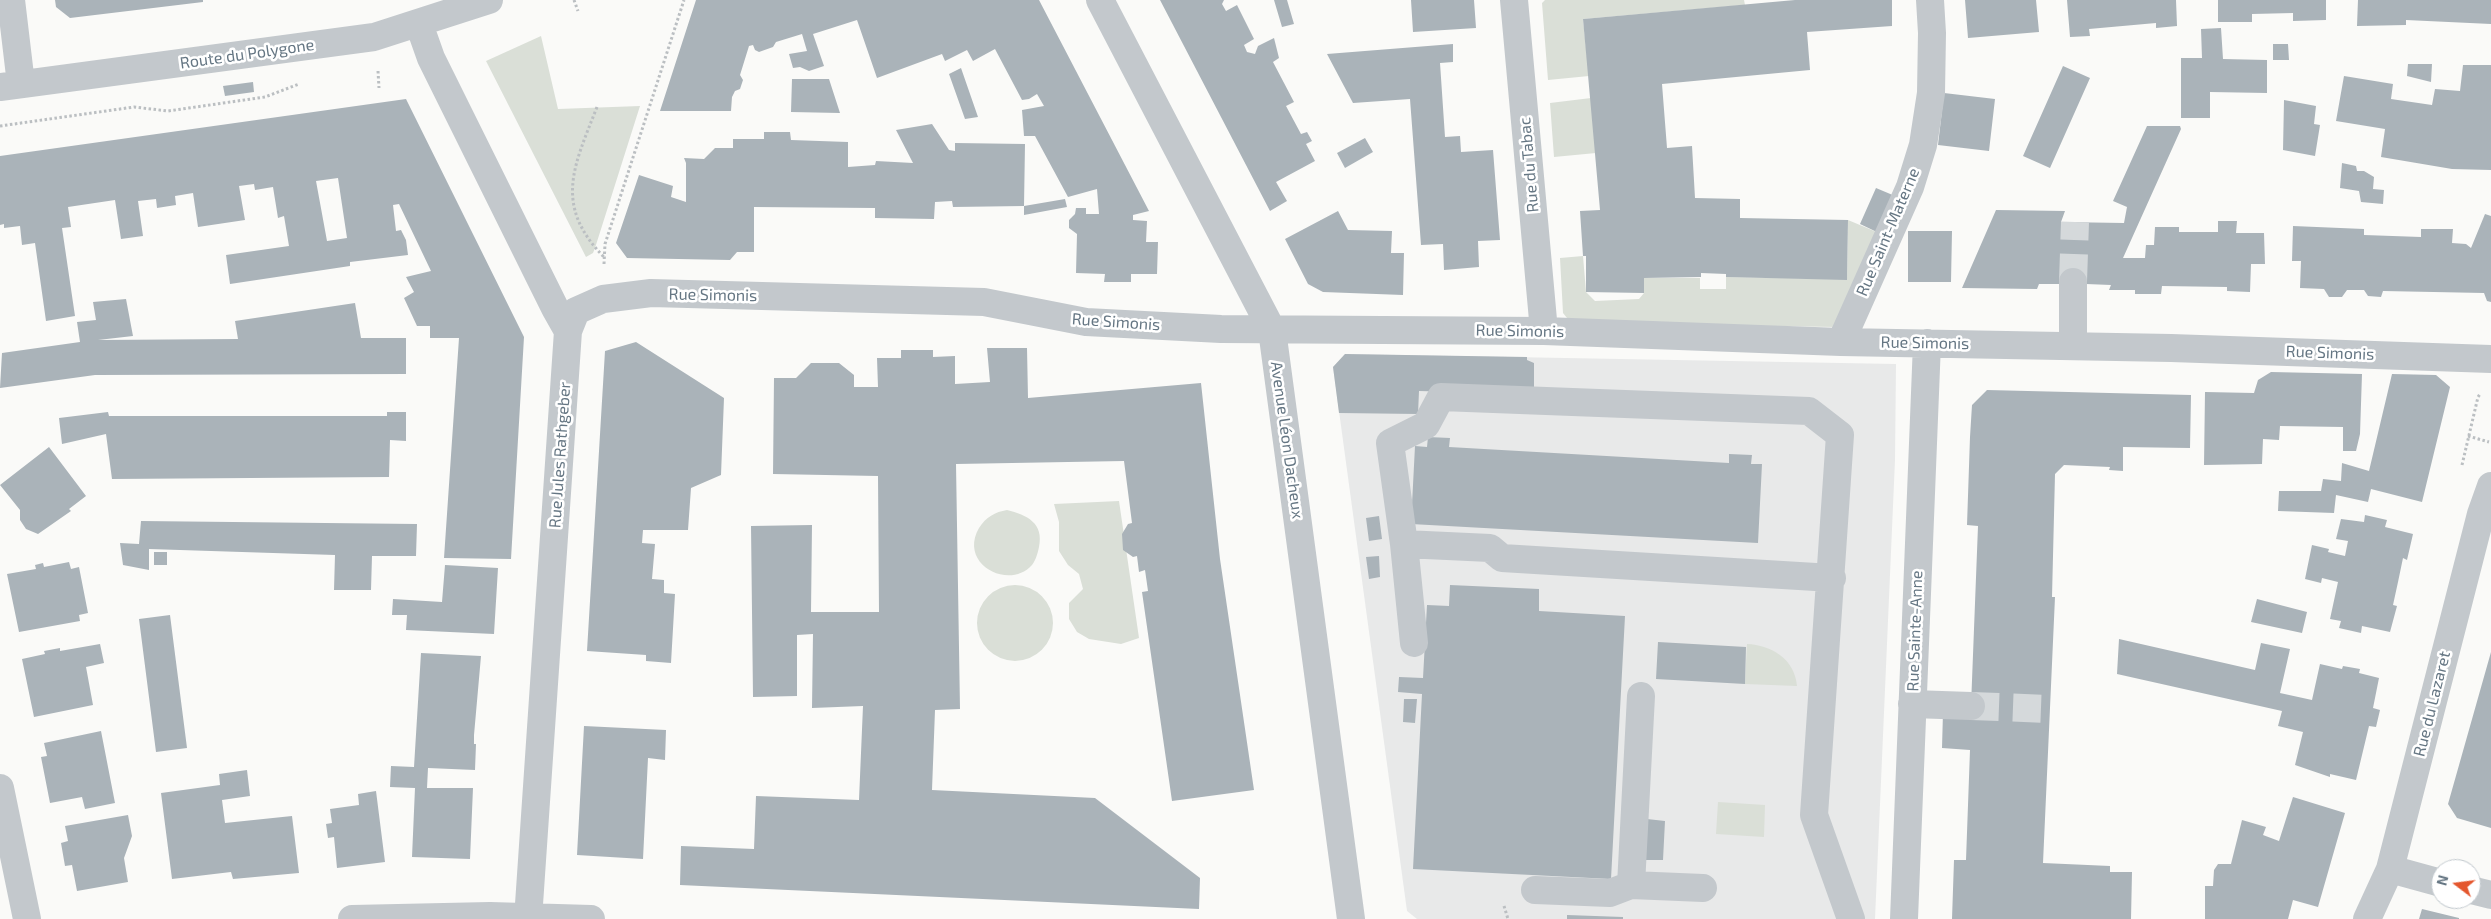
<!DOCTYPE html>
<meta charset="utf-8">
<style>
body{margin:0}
#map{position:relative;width:2491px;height:919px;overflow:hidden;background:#fafaf8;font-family:"Exo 2",sans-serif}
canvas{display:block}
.north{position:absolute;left:2431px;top:859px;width:50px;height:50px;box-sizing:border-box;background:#fff;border:1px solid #c1c8cd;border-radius:50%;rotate:285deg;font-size:14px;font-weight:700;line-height:20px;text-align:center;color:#657683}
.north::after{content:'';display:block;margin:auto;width:18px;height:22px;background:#e4572e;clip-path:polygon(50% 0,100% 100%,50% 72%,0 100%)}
</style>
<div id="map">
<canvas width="2491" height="919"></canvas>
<div class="north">N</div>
</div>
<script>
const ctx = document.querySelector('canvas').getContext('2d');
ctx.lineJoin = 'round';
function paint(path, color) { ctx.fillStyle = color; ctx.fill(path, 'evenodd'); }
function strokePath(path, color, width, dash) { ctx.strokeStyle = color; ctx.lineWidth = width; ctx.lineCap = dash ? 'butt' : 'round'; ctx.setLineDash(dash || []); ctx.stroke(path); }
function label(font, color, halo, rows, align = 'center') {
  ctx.font = font + ' "Exo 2",sans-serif'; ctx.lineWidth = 5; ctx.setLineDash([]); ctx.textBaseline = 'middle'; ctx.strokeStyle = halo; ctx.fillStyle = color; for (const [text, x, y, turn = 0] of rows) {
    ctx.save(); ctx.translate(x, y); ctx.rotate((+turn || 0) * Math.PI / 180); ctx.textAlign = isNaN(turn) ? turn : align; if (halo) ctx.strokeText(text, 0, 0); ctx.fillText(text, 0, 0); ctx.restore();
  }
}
paint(new Path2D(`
 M1345 354 1896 364 1895 460 1875 919H1417L1407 911 1333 367Z`), '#e8e9e9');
paint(new Path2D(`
 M1545 0H1744L1745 5 1583 19 1589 76 1548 80 1542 3Z
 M541 36 558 109 640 106 595 248 593 253 586 257 486 61Z
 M1591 98 1596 153 1554 157 1550 103Z
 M1848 220 1879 233 1836 327 1571 323 1563 313 1560 258 1583 256 1586 292 1595 301 1639 299 1644 293V278H1700V289H1726V277L1847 279Z
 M1119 501 1139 638 1121 644 1089 639 1077 632 1069 619V603L1083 589 1079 574 1068 565 1059 551V522L1054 504Z
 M1007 510C1027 515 1044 523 1039 547 1038 552 1036 560 1032 565 1009 591 958 564 979 528 986 517 995 512 1007 510Z
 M977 623a38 38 0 1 1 76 0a38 38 0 1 1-76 0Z
 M1747 644C1771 645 1795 659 1797 686L1745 684Z
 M1718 802 1765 805 1764 837 1716 834Z`), '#dadfd7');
paint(new Path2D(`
 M55 0H203V2L70 18 56 7Z
 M696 0H1039L1149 211 1133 215V220L1147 221 1146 242H1158L1157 274H1131V282H1104L1105 274 1076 273 1077 234 1069 228V220L1075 214 1076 208H1086V214H1099L1097 189 1068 197 1035 136H1024L1022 110 1044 106 1037 94 1029 99 1022 100 995 49 973 61 967 50 945 61 942 54 877 78 857 20 813 34 824 66 809 71 800 67 793 68 789 54 807 51 802 34 776 42 773 47 759 52 755 50 753 45 749 46 740 75 743 80 740 89 735 91 732 97 731 111H660Z
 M1160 0H1224L1222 4 1226 11 1237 5 1254 39 1244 45 1247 52 1255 54 1258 46 1274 38 1279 58 1273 62 1294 102 1286 106 1301 134 1307 132 1312 141 1306 144 1315 161 1276 182 1287 201 1270 211Z
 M1274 0H1287L1294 24 1282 27Z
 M1411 0H1474L1476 28 1413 32Z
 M1795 0H1892V26L1807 32 1810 70 1662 84 1667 148 1692 146 1695 198 1740 199V218L1848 220 1847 280 1726 277V274L1701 273V277L1644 278V293L1586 292V256H1583L1580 211 1600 210 1583 19Z
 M1965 0H2036L2039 32 1968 38Z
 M2067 0H2176L2177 26 2156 28V23L2089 29 2090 36 2070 37Z
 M2218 0H2326V20L2293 21V13L2252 14V22H2218Z
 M2358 0H2491V24L2406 20V25L2357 26Z
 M2221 28 2223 59 2267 60V93L2210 92V118H2181V58H2202L2201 29Z
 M1453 44V62L1440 63 1445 137 1460 136 1461 152 1493 150 1500 240 1478 241 1479 267 1444 270 1443 244 1421 245 1410 99 1353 103 1327 54Z
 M2273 44H2288L2289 60H2273Z
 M2408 64H2432L2431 82 2407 76Z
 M2463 65H2491V170L2452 169 2381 157 2385 129 2336 121 2344 76 2393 84 2391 99 2432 105 2435 89 2460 91Z
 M2063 66 2090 78 2050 168 2023 156Z
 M961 68 978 117 965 119 949 74Z
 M792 79H829L840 113 791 112Z
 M253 82 254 92 225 96 223 86Z
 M1944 93 1995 99 1989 151 1938 145Z
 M406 99 524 337 511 559 444 558 459 338H430V326H417L404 298 414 292 406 277 431 271 399 204 393 205 396 231 401 230 406 240 408 255 350 262V266L230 284 226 255 289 246 284 216 278 218 273 187 255 190 254 184 239 186 245 220 198 227 193 193 175 196 176 205 157 208 156 199 138 201 143 236 121 239 115 200 68 207 71 227 62 228 75 316 46 321 35 243 22 245 20 226 4 228V224L0 225V156ZM338 178 347 238 327 241 316 181Z
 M2284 100 2316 106 2314 124 2320 125 2315 156 2283 150Z
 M932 124 949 150 955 151V143L1025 144 1024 206 953 207 952 201 935 202 934 219 875 218V208L754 207V252H737L730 260 627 258 616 243 639 175 673 186 671 197 686 202V163L684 158 704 159 715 148H733V139H764V132H790L791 140 848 142V167L875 165 876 161 913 163 896 130Z
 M2147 126H2180L2181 129 2123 258H2145L2146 245H2154L2155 227H2179V232H2218V221H2237L2236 233H2264L2265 264H2251L2250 292 2227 291V287L2162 286 2161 294H2135V290H2109L2111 285 2086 284H2039L2037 289 1962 288 1996 210 2065 211 2061 222 2124 223 2127 207 2113 201Z
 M1365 138 1373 152 1345 168 1337 153Z
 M2342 163 2356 166 2357 171H2364L2374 177 2373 189 2384 190 2383 204 2361 202 2359 191 2340 188Z
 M1876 188 1895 196 1879 233 1860 224Z
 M1065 199 1067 207 1024 215V206Z
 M1338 211 1348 230 1392 231 1391 253H1404L1403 295 1323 292 1308 284 1285 239Z
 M2485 214 2491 216V302L2487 301 2484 293 2383 291 2381 297 2368 296 2364 290H2347L2342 297H2329L2324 289 2300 288 2301 261H2292L2293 226 2364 229V235L2421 237V229H2453L2452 243 2466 244 2471 248Z
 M1908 231H1952L1951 282H1908Z
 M126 299 133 336 98 340 238 339 235 321 355 303 361 338H406V374L95 375 0 388 2 353 80 342 77 322 96 320 93 302Z
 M636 342 724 398 721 475 691 488 688 530H643L642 543 655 544 652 579 664 580V593L675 594 671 663 646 661V655L587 651 605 351Z
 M987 348H1027L1028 398 1201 383 1220 559 1254 790 1172 801 1142 592 1148 591 1145 570 1139 572 1137 556 1133 557 1123 550 1122 534 1128 524 1132 523 1124 461 956 464 960 709 935 710 932 790 1095 798 1200 878 1199 909 680 885 681 846 754 849 756 796 859 800 863 706 812 708 813 634 797 635V696L753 697 751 526 812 525 811 612H879L878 476 773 474 774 378H796L811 363H839L854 375V387H878L877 358H901V350H933V357L955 356V384L990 382Z
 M1345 354 1527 357V360L1534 363V389L1526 394 1419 391 1418 414 1339 413 1333 367Z
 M2271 372 2362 374 2360 434 2356 451H2343V427L2280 426 2279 440 2263 439 2262 464 2204 465 2205 392 2254 393 2258 380Z
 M2392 374 2436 375 2450 387 2422 502 2371 489 2368 502 2336 495 2334 513 2278 511 2279 491H2321L2323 479 2341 481 2342 463 2369 471Z
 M1987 390 2191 395 2190 448 2123 447V471L2109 470 2110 467 2064 465 2055 474 2052 597H2055L2043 863 2110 866V872H2132L2131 919H1952L1954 860H1966L1970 750 1942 748 1943 712 1971 706 1978 526 1967 525 1970 437 1972 405Z
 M108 412 109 416H387V412H406V441L390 440 389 477 112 479 106 434 62 444 59 418Z
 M1428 437 1450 438 1449 447 1729 463V454L1752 455 1751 464H1762L1758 543 1411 524 1415 446 1427 447Z
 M49 447 86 496 69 509 71 511 38 534 26 529 20 520V510L0 485Z
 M2365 515 2387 520 2385 527 2413 534 2407 560 2403 558 2398 582 2393 605 2397 606 2390 632 2362 626 2361 633 2339 628 2341 621 2330 619 2338 582 2322 578 2321 583 2305 579 2312 545 2329 549 2328 552 2345 556 2348 541 2336 539 2341 519 2364 522Z
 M1379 516 1382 539 1369 541 1366 518Z
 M141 521 417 524 416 556H372L371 590H334L335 555 149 549V570L123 565 120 543 139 544Z
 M154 552H167V565H154Z
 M1379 556 1380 577 1369 579 1366 557Z
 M69 562 71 569 79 567 88 613 79 615 80 621 19 632 7 574 36 569 35 565 43 563 44 567Z
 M445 565 498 568 494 634 406 630 407 615H392L393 599 442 602Z
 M1450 585 1539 589V611L1625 616 1611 879 1413 869 1422 694 1398 692 1399 677 1423 678 1427 605 1449 606Z
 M2257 599 2307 612 2302 633 2251 622Z
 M170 615 187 748 156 752 139 619Z
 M2119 639 2255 670 2261 643 2290 649 2280 693 2312 700 2320 664 2342 669 2343 666 2360 669 2359 673 2379 678 2373 708 2380 710 2376 727 2369 726 2356 780 2330 774V777L2295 765 2303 732 2278 726 2282 711 2117 674Z
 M1658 642 1746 647 1745 684 1656 679Z
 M100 644 104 663 86 667 93 705 34 717 22 659 45 654 44 651 60 648V651Z
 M2491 652V828L2457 818 2448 804Z
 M421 653 481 656 474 735V744H476L475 770 428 768 427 788H473L470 859 412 857 415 788 390 787 391 766 414 767Z
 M1404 699H1417L1415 723 1403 722Z
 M584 726 666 730 665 760 648 758 643 859 577 855Z
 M101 731 115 803 85 809 82 797 50 803 41 757 47 756 44 743Z
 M247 770 250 796 222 800 225 823 292 816 299 873 233 879 231 872 172 879 161 793 220 785 219 774Z
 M376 791 385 862 337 868 334 837 328 838 326 824 332 823 330 809 359 805 358 794Z
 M2293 797 2345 813 2318 907 2293 900 2288 919H2205V886H2213L2214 870 2218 864H2231L2242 820 2266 827 2263 835 2279 841Z
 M128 815 132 836 124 858 128 882 77 891 72 865 65 866 61 843 68 841 65 826Z
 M1647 819 1665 821 1663 860H1645Z
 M2422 909 2459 918V919H2419Z
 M1567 915 1623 917V919H1567Z`), '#aab3b9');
strokePath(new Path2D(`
 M2073 282 2075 222
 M1971 706 2050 709`), '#d5d9db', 28, [28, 14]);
strokePath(new Path2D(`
 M574 0 578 11
 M378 71 379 88
 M597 107C574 166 553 205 604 257
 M0 126 134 107 168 111 265 97 299 84
 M604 264 605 244 684 0
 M2468 436 2489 442
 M2462 465 2478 397 2480 394
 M1504 906 1508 919`), '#bbbfc2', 3, [2.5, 2.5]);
strokePath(new Path2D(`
 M11 0 21 84
 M1100 0 1272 330 1351 919
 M1514 0 1544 331
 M419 24 431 58 555 308 568 331 528 919
 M0 87 374 37 489 0
 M2073 282V346
 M568 331 576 311 603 299 651 293 984 302 1086 322 1221 329 1544 331 1841 342 2171 348 2491 359
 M1841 342 1910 187 1923 145 1931 93 1932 33 1930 0
 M1404 544 1414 643
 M1832 578 1502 558 1490 548 1404 544 1390 443 1426 425 1441 397 1809 411 1840 435 1814 815 1851 919
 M1912 704 1971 706
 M0 788 27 919
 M2390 869 2441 883
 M1631 885 1641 696
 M1535 890 1610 893 1631 885 1703 888
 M2471 890 2491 895
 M352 919 490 916 591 919
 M1904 919 1927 343
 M2367 919 2390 869 2481 514 2491 486`), '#c3c8cc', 28);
label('16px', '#657683', '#fff', [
 ["Route du Polygone",247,54,-8],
 ["Rue du Tabac",1529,165,-95],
 ["Rue Saint-Materne",1888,232,-67],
 ["Rue Simonis",713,295,1],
 ["Rue Simonis",1116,322,4],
 ["Rue Simonis",1520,331,1],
 ["Rue Simonis",1925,343,1],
 ["Rue Simonis",2330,353,2],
 ["Avenue Léon Dacheux",1287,440,82],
 ["Rue Jules Rathgeber",560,455,-86],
 ["Rue Sainte-Anne",1915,631,-88],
 ["Rue du Lazaret",2432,704,-76]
]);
</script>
